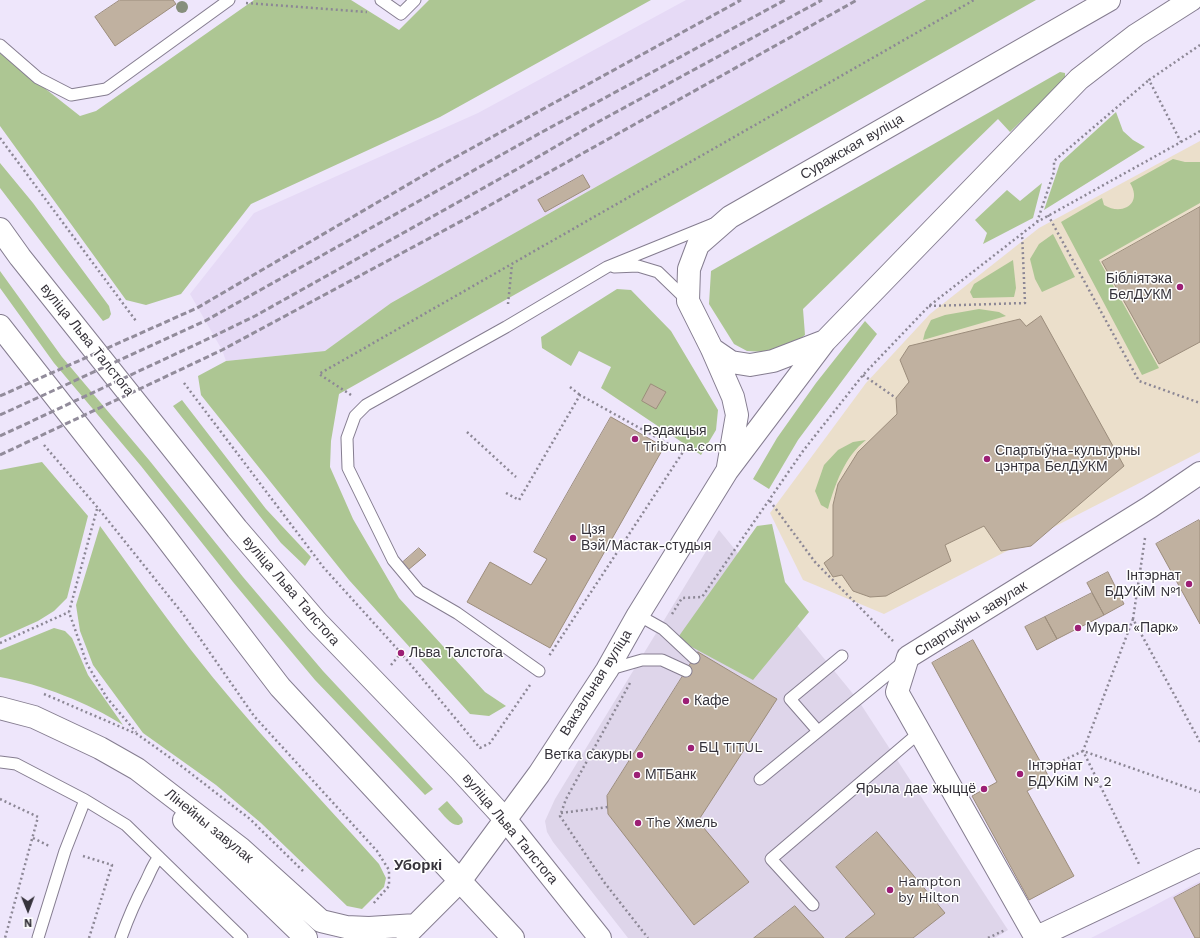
<!DOCTYPE html>
<meta charset="utf-8">
<style>
body{margin:0}
#map{position:relative;width:1200px;height:938px;overflow:hidden;background:#eee6fb;font-family:"Work Sans",sans-serif}
canvas{display:block}
.north{position:absolute;left:8px;top:890px;width:40px;height:40px;-webkit-text-stroke:3px #fff;paint-order:stroke;rotate:179deg;font-size:11px;font-weight:700;line-height:16px;text-align:center;color:#36333b}
.north::after{content:'';display:block;margin:auto;width:14px;height:18px;background:#36333b;clip-path:polygon(50% 0,100% 100%,50% 72%,0 100%)}
</style>
<div id="map">
<canvas width="1200" height="938"></canvas>
<div class="north">N</div>
</div>
<script>
const ctx = document.querySelector('canvas').getContext('2d');
ctx.lineJoin = 'round';
function paint(path, color) { ctx.fillStyle = color; ctx.fill(path, 'evenodd'); }
function strokePath(path, color, width, dash) { ctx.strokeStyle = color; ctx.lineWidth = width; ctx.lineCap = dash ? 'butt' : 'round'; ctx.setLineDash(dash || []); ctx.stroke(path); }
function label(font, color, halo, rows, align = 'center') {
  ctx.font = font + ' "Work Sans",sans-serif'; ctx.lineWidth = 3; ctx.setLineDash([]); ctx.textBaseline = 'middle'; ctx.strokeStyle = halo; ctx.fillStyle = color; for (const [text, x, y, turn = 0] of rows) {
    ctx.save(); ctx.translate(x, y); ctx.rotate((+turn || 0) * Math.PI / 180); ctx.textAlign = isNaN(turn) ? turn : align; if (halo) ctx.strokeText(text, 0, 0); ctx.fillText(text, 0, 0); ctx.restore();
  }
}
paint(new Path2D(`
 M719 530 858 700 1008 930 995 938H628L553 842 547 832 545 821 555 799Z`), '#ded5ea');
paint(new Path2D(`
 M686 0H926L391 303 325 351 226 361 222 350 190 294 254 213 478 113Z
 M1200 881V938H1091L1148 909Z`), '#e6daf6');
paint(new Path2D(`
 M1200 141V452L884 614 803 580 770 513 866 383 930 314 1039 228Z`), '#ebdfcb');
paint(new Path2D(`
 M254 0H351L399 30 429 0H651L440 117 251 204 181 294 146 305 126 300 0 126V53L80 116 96 111Z
 M926 0H1036L339 394 331 441 330 467 353 519 399 598 485 692 506 706 489 716 470 714 349 580 201 395 198 376 226 361 325 351 391 303Z
 M1060 72 1065 73V79L1010 132 998 119 803 309 805 335 782 353 747 351 734 344 709 304 711 271Z
 M1116 112 1123 131 1133 140 1145 147 1044 210 1060 163Z
 M1173 159 1185 162H1200V203L1099 260 1159 368 1142 375 1061 222 1102 198 1104 205C1122 216 1143 204 1130 183Z
 M0 163 33 203 109 306 111 314 109 318 103 321 61 268 0 188Z
 M1042 183 1033 218 983 244 987 233 975 220 1007 190 1020 201Z
 M1053 234 1075 277 1042 292 1035 279 1030 259 1039 244Z
 M1013 260 1016 288 1014 297 973 298 970 292 974 284Z
 M0 271 62 357 149 460 243 577 323 671 433 789 425 795 315 680 233 582 141 466 54 363 0 288Z
 M617 289 631 290 671 331 718 410 716 430 701 455 601 388 611 367 579 351 571 366 542 348 541 337Z
 M979 309 999 312 1006 316 923 340 925 332 931 320 945 315Z
 M865 321 877 334 798 440 769 489 753 479 777 438 816 383Z
 M182 400 266 509 311 557 305 566 281 543 173 406Z
 M866 440C845 456 835 484 828 509L821 505 815 491 824 465 838 450 853 442Z
 M42 462 88 516 67 598 54 611 38 621 0 638V470Z
 M772 524 785 582 809 612 753 680 688 645 679 636 757 526Z
 M100 526C130 567 160 610 191 650 249 725 316 793 379 864L386 878 384 887 362 909 347 906 261 823 216 785 143 733 93 665 80 631 76 605Z
 M54 628 65 631 72 638 88 675 123 725C89 703 40 684 0 677V650Z
 M447 801 462 818 463 822C455 832 444 815 438 809Z`), '#adc693');
const building = new Path2D(`
 M120 0H173L176 4 115 46 95 17Z
 M583 175 590 187 545 212 538 200Z
 M1200 207V342L1159 364 1102 262Z
 M1041 316 1124 466 1031 546 1001 551 984 526 945 545 951 561 886 596 870 597 853 591 842 575 833 577 824 563 833 556V505L838 484 858 452 897 414 896 398 909 382 900 360 909 346 1020 319 1026 326Z
 M651 384 666 392 656 409 642 401Z
 M611 417 664 447 550 648 467 602 490 562 531 585 547 559 534 552Z
 M1199 520 1200 522V624L1156 544Z
 M419 548 426 555 408 570 402 563Z
 M1108 572 1124 604 1104 615 1087 583Z
 M1092 593 1104 615 1057 639 1045 617Z
 M1045 617 1057 639 1037 650 1025 627Z
 M973 640 1050 779 1027 791 1074 876 1029 900 972 796 997 782 932 663Z
 M698 652 777 699 698 821 749 882 694 925 608 814 607 796Z
 M877 832 945 913 913 938H845L875 914 836 867Z
 M1200 884V938H1195L1174 898Z
 M795 906 824 938H754Z`);
paint(building, '#c0b1a0');
strokePath(building, '#9c8d7c', 1);
const lane = new Path2D(`
 M381 0 401 14 415 0
 M0 45 38 78 71 95 106 89 229 0
 M614 267 638 266 658 272 688 301
 M638 615 663 629 694 658
 M607 670 642 660H662L686 671
 M539 671 457 613 419 591 393 560 348 468 347 438 355 416 366 405 506 327 607 267 713 224
 M818 731 790 699 842 656
 M0 762 16 764 85 800 126 825 242 938
 M760 779 903 662
 M813 905 771 859 920 732
 M38 938 65 851 85 800
 M121 938C128 918 136 900 146 881 150 873 153 864 159 857`);
const street = new Path2D(`
 M0 708 34 717 100 748 137 769 240 848 321 921 346 927 369 928 416 925
 M184 820 306 938
 M407 934 460 881
 M1035 938 1200 860
 M1036 938 897 692 908 657 1150 507 1200 473`);
const secondary = new Path2D(`
 M712 349 731 362 750 365 773 361 825 341
 M728 467 737 415 733 397 712 349 688 301 689 269 698 245 730 217 1109 0
 M460 881 539 774 571 725 607 670 638 615 727 471 825 341 1079 79 1136 35 1191 0`);
const primary = new Path2D(`
 M0 229 20 257 237 529 317 622 459 769 505 819 600 938
 M0 326 157 526 280 687 513 938`);
strokePath(lane, '#857d90', 13);
strokePath(street, '#857d90', 24);
strokePath(secondary, '#857d90', 24);
strokePath(primary, '#857d90', 24);
strokePath(new Path2D(`
 M246 3 367 12
 M0 138 136 321
 M1181 142 1200 131
 M1048 215 1139 381 1200 403
 M1037 222 1054 172V161L1149 80
 M508 304 512 264
 M929 306 1025 303 1022 233
 M863 375 896 398
 M184 383 324 568 401 653 480 748 490 743 530 685
 M570 387 580 395
 M351 395 319 374 974 0
 M467 432 516 477
 M44 445 98 508 183 614 254 716 377 851 389 870V886L372 905
 M506 493 519 500 580 395 683 452 549 656
 M770 501 815 562 893 641
 M97 509 69 612 87 664 107 698 136 732
 M1145 538 1133 619 1200 742
 M672 614 682 598 702 597 803 451 863 375 929 306 1037 222 1181 142 1149 80 1200 45
 M1133 619 1083 751 1139 864
 M0 643 69 612
 M391 665 401 653
 M630 683 566 799 560 816 604 882 648 938
 M44 694 137 734 176 762 250 819 303 871
 M1045 769 1083 751 1200 792
 M0 799 38 817 5 938
 M561 813 608 807
 M33 838 49 846
 M83 856 112 865 89 938
 M988 938 1005 930`), '#8c8795', 2.5, [2, 3]);
strokePath(lane, '#fff', 11);
strokePath(street, '#fff', 22);
strokePath(secondary, '#fff', 22);
strokePath(primary, '#fff', 22);
strokePath(new Path2D(`
 M0 396 197 308 443 164 741 0
 M0 415 205 321 542 132 785 0
 M0 436 214 336 255 316 519 168 596 123 822 0
 M0 455 222 350 467 218 857 0`), '#928c9b', 3, [6, 3]);
ctx.fillStyle = '#868f7c';
for (const [x, y] of [
 [182,7]
]) { ctx.beginPath(); ctx.arc(x, y, 6, 0, 2 * Math.PI); ctx.fill(); }
for (const [x, y, r, color] of [
 [1180,287,4,"#9c1f75"],
 [635,439,4,"#9c1f75"],
 [987,459,4,"#9c1f75"],
 [573,538,4,"#9c1f75"],
 [1189,584,4,"#9c1f75"],
 [1078,628,4,"#9c1f75"],
 [401,653,4,"#9c1f75"],
 [686,701,4,"#9c1f75"],
 [691,748,4,"#9c1f75"],
 [640,755,4,"#9c1f75"],
 [1020,774,4,"#9c1f75"],
 [637,775,4,"#9c1f75"],
 [984,789,4,"#9c1f75"],
 [638,823,4,"#9c1f75"],
 [890,890,4,"#9c1f75"]
]) { const dot = new Path2D(); dot.arc(x, y, r, 0, 2 * Math.PI); ctx.fillStyle = color; ctx.fill(dot); strokePath(dot, '#fff', 1.5); }
label('14px', '#36333b', '#fff', [
 ["Суражская вуліца",852,147,-30],
 ["вуліца Льва Талстога",87,340,51],
 ["вуліца Льва Талстога",291,591,49],
 ["Спартыўны завулак",971,619,-32],
 ["Вакзальная вуліца",596,683,-58],
 ["Лінейны завулак",209,826,39],
 ["вуліца Льва Талстога",510,829,50]
]);
label('14px', '#36333b', '#fff', [
 ["Бібліятэка",1172,279,"right"],
 ["БелДУКМ",1172,295,"right"],
 ["Рэдакцыя",643,431],
 ["Tribuna.com",643,447],
 ["Спартыўна-культурны",995,451],
 ["цэнтра БелДУКМ",995,467],
 ["Цзя",581,530],
 ["Вэй/Мастак-студыя",581,546],
 ["Інтэрнат",1181,576,"right"],
 ["БДУКіМ №1",1181,592,"right"],
 ["Мурал «Парк»",1086,628],
 ["Льва Талстога",409,653],
 ["Кафе",694,701],
 ["БЦ TITUL",699,748],
 ["Ветка сакуры",632,755,"right"],
 ["Інтэрнат",1028,766],
 ["БДУКіМ № 2",1028,782],
 ["МТБанк",645,775],
 ["Ярыла дае жыццё",976,789,"right"],
 ["The Хмель",646,823],
 ["Hampton",898,882],
 ["by Hilton",898,898]
], 'left');
label('bold 15px', '#36333b', '#fff', [
 ["Уборкі",418,866]
]);
</script>
